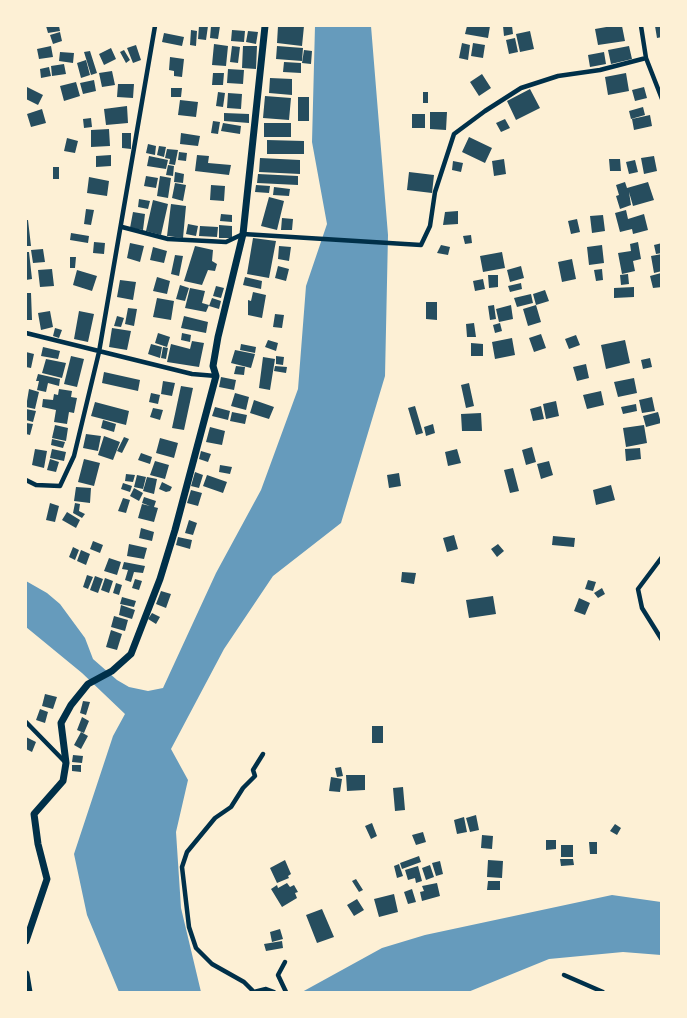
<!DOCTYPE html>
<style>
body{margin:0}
#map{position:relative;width:687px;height:1018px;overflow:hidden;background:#fdf0d5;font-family:"Exo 2",sans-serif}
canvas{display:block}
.frame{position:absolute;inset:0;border:27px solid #fdf0d5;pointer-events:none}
</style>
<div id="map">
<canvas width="687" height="1018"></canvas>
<div class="frame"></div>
</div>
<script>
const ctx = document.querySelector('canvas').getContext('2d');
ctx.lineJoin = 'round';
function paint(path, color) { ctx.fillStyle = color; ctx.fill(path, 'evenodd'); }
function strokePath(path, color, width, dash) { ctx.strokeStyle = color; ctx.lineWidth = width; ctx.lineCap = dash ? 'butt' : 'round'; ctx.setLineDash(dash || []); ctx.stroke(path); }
paint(new Path2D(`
 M315 26H371L388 235 385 376 341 523 273 576 224 649 171 749 188 780 176 832 181 908 201 992H119L87 915 74 854 113 736 125 714 82 673 26 627V581L47 593 60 604 85 638 93 659 117 680 129 687 148 691 163 688 216 573 261 490 298 389 306 286 327 224 312 142Z
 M612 895 661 902V955L623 952 549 959 468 992H302L382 948 425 935Z`), '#669bbc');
paint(new Path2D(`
 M46 26H59L60 31 48 33Z
 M199 26H208L206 40 198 39Z
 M211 26H220L218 39 210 38Z
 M278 26H304L302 46 277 43Z
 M467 26H490L488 38 465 34Z
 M503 26H512L513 34 504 36Z
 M612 26H622L625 41 598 45 595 29Z
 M655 26H662V37L657 38Z
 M191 30 197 31 196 46 190 45Z
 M232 30 245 31 244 42 231 41Z
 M248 31 258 32 256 44 246 42Z
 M530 31 534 49 520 52 516 34Z
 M60 32 62 41 53 44 50 35Z
 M164 33 184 37 182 46 162 42Z
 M515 38 518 52 509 54 506 40Z
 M462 43 470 45 468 60 459 58Z
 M473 43 485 45 483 58 471 56Z
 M214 44 228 46 226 66 212 65Z
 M136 45 141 60 133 63 127 48Z
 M51 46 53 57 39 59 37 49Z
 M232 46 240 47 238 63 230 62Z
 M243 46H257L256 69 242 68Z
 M277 46 303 48 302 61 276 59Z
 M629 46 632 59 611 64 608 50Z
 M111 48 116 59 104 65 99 54Z
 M124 50 130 60 126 63 120 52Z
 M304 50 312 51 311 64 302 63Z
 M90 51 97 73 91 75 84 52Z
 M60 52 74 53 73 63 59 61Z
 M604 52 606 64 590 67 588 55Z
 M170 57 184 59 182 77 174 76V71L169 70Z
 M86 60 90 75 81 78 77 63Z
 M284 62 301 63V73L283 72Z
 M64 64 66 74 52 76 51 66Z
 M49 67 51 76 41 78 40 69Z
 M228 69 244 70 243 84 227 83Z
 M112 71 115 85 102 87 99 73Z
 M213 73H224L223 85H212Z
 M626 73 629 91 608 95 605 77Z
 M482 74 491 88 479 96 470 82Z
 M270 78 292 79V95L269 93Z
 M94 80 96 91 83 94 80 83Z
 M76 82 80 96 64 101 60 86Z
 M118 84H134L133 98 117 97Z
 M27 87 43 95 38 105 26 99Z
 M644 87 647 98 635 101 632 90Z
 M171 88H182L181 97H171Z
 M530 89 540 108 516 120 507 101Z
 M218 92 225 93 223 107 216 106Z
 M423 92H428V103H423Z
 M228 93 242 94 241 109 227 108Z
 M265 96 291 98 289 120 263 118Z
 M298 97H309V121H298Z
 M180 100 198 102 196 117 178 115Z
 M127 106 128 123 106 125 104 109Z
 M643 107 645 115 631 119 629 111Z
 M42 109 46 123 31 127 27 114Z
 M430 112H447L446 130 430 129Z
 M224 113 249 114V123L224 121Z
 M412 114H425V128H412Z
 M650 115 652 126 634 130 632 119Z
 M91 118 92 127 84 128 83 119Z
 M505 119 510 128 501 132 496 123Z
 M213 121 220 122 218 134 211 133Z
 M223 123 241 126 240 134 221 131Z
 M264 123H291V137H264Z
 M109 129 110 146 91 147V130Z
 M122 133H131V149L122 148Z
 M181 133 200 136 198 146 180 144Z
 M469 137 492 148 485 163 462 152Z
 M67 138 78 141 75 153 64 151Z
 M267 140 304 141V154H267Z
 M148 144 156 146 155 155 146 153Z
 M159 146 166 147 164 157 157 155Z
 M167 149 178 150 175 165 169 164 170 159 165 158Z
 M179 152 187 153 186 161 178 160Z
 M111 155V166L96 167V156Z
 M197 155 209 156 208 163 231 165 229 175 195 171Z
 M149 156 168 160 166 169 147 166Z
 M654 156 657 171 644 174 641 158Z
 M260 158 300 160V174L259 172Z
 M504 159 506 174 494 176 492 161Z
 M609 159H620L621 171H610Z
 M635 160 638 172 629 174 626 162Z
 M453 161 463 163 461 172 452 170Z
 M168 165 174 166 173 176 166 175Z
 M53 167H59V179H53Z
 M175 172 184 174 183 183 174 182Z
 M409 172 434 175 432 193 407 190Z
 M258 174 298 176V185L257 183Z
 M146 176 158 178 156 188 144 186Z
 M160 176 171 178 168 198 157 196Z
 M89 177 109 181 107 196 87 193Z
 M625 182 627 188 648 182 654 200 633 206 629 192 631 205 620 209 616 196 619 195 616 185Z
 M175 183 186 185 183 201 172 198Z
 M211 185 225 186 224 201 210 200Z
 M256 185 270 186 269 193 255 192Z
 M274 187 290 189 289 196 273 195Z
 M269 197 284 201 277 230 261 226Z
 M139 199 150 201 148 209 138 207Z
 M153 200 168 204 161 235 146 231Z
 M171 204 186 206 183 238 167 236Z
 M86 209 94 210 91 225 84 224Z
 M626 210 628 219 644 214 648 230 633 234 632 229 620 232 615 213Z
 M458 211V224L443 225 445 212Z
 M133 212 145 214 143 230 130 228Z
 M221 214 232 215V222L220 221Z
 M603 215 605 231 592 233 590 216Z
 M282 218 293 219 292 230H281Z
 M577 219 580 232 571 234 568 221Z
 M26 220H28L31 246H26Z
 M188 224 198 226 196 236 186 234Z
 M219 225 232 226V238H219Z
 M200 226 218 227 217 237 199 236Z
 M71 233 89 236 88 243 70 240Z
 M471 235 472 243 465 244 463 236Z
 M253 238 276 241 269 278 247 274Z
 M94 242 105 243 104 254 93 253Z
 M638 242 641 259 633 261 635 271 622 274 618 253 631 251 630 244Z
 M130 243 144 246 140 262 127 258Z
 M662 243V253L656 254 654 245Z
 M441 245 450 247 448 255 437 253Z
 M602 245 604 263 589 265 587 247Z
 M195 246 213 250 212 261 217 264 215 271 208 270 202 285 184 281Z
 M279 246 291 247 289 261 278 259Z
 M153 247 167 251 164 263 150 260Z
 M43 249 45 262 33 263 31 250Z
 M26 252H29L32 279 26 280Z
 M502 252 505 268 483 272 480 256Z
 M662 254V271L654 273 651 256Z
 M175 255 183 256 179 276 171 274Z
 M70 257H76L75 268H70Z
 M572 259 576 279 562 282 558 262Z
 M278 266 289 269 286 281 275 278Z
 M521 266 524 278 510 282 507 270Z
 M52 269 54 286 40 287 38 270Z
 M602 269 603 280 596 281 594 270Z
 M77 270 97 276 92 291 73 285Z
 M661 273 662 287 653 288 650 276Z
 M628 274 629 284 621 285 620 275Z
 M488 275H498V287L489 288Z
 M157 277 170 281 167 294 153 291Z
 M245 277 262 281 261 289 243 285Z
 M483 279 485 289 475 291 473 281Z
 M120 280 136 282 133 300 117 297Z
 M521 283 522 289 510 292 508 286Z
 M180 285 189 288 185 301 176 299Z
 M216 286 224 288 221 298 213 296Z
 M634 287V297L614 298V288Z
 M190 288 205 291 202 303 209 305 206 312 185 308Z
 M545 290 549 301 536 305 533 294Z
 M253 292 266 295 262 318 248 315V300L251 301Z
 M26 293H31L32 320H26Z
 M531 294 533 303 517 307 514 298Z
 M157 298 174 301 171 320 153 317Z
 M212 298 221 301 219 309 209 306Z
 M426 302H437V320L426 319Z
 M494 305 496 319 490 320 488 306Z
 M511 305 513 319 499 322 496 309Z
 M536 305 541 322 528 326 523 309Z
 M128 308 137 309 134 326 125 324Z
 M50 311 53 327 41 330 38 313Z
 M79 311 94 314 88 342 74 339Z
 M275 314 284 315 282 328 273 327Z
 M117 316 124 318 121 327 114 326Z
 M184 316 208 322 206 333 181 328Z
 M474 323 476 337H467L466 324Z
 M500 323 502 331 495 333 493 325Z
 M55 328 62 330 59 338 53 336Z
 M112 328 131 331 127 350 109 347Z
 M158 333 170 337 167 347 155 343Z
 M182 333 191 335 190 342 181 340Z
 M541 334 546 348 534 352 529 338Z
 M576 335 580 345 569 349 565 339Z
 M512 338 515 355 495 359 492 342Z
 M268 340 278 343 276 351 265 347Z
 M625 340 630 363 606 369 601 345Z
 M192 341 204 343 199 367 167 362 171 344 190 349Z
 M471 343 483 344V356H471Z
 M151 344 162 347 160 358 148 354Z
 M241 344 256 347 255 353 240 350Z
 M43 347 60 351 58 359 41 356Z
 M163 347 168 348 166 359 161 358Z
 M235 350 255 354 251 368 231 363Z
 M26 352 34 354 31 368 26 367Z
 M71 356 84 359 77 387 64 384Z
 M276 356 284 357 283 365 276 364Z
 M263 357 275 359 270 390 259 388Z
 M650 358 652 367 643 369 641 360Z
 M46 359 66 363 62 378 42 373Z
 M586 364 589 378 577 381 573 367Z
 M236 366 245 367 244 375 234 374Z
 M275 366 287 367 286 373 274 371Z
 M104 372 140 380 138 391 102 383Z
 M38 374 60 379 59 386 48 383 46 392 37 390 39 381H36Z
 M221 377 236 380 234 390 219 387Z
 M634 378 637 393 618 397 614 382Z
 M163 381 175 383 172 396 161 394Z
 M469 383 474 406 466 408 461 385Z
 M181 386 193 388 184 430 172 428Z
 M29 389 39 392 35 409 26 407Z
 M59 389 72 391 71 397 77 398 74 413 69 412 67 424 54 422 56 410 42 407 43 399 53 400 54 394 58 395Z
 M601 391 604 405 587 409 583 395Z
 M151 393 160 395 158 404 149 402Z
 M235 393 249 397 246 410 231 406Z
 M652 397 655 411 642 413 639 400Z
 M254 400 274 407 269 419 250 413Z
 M556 401 559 416 546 419 543 404Z
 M95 402 129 411 126 425 91 416Z
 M636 404 637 411 623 414 621 407Z
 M415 406 423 433 416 435 408 408Z
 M541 406 544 419 533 421 530 409Z
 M215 407 230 411 228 420 212 416Z
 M153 408 163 410 160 420 150 417Z
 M26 409 36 411 33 422 26 420Z
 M232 412 247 415 245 424 230 421Z
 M658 412 661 423 646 427 643 416Z
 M481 413 482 431H462L461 414Z
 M103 420 116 424 114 432 101 428Z
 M26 423 33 424 30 435 26 434Z
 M433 424 435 433 426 436 424 427Z
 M55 425 68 428 66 441 52 438Z
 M644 425 647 443 626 447 623 428Z
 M210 427 225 431 222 445 206 442Z
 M86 434 101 436 98 451 83 448Z
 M104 436 120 442 113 460 98 455Z
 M124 437 129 439 122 453 117 451Z
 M160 438 178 443 174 458 156 453Z
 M52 439 65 442 63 448 51 445Z
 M532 447 536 462 526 465 522 450Z
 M640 448 641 459 626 461 625 449Z
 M35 449 47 451 44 468 32 465Z
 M52 449 66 452 64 461 50 458Z
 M457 449 461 463 448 466 445 452Z
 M201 451 211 454 208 462 199 459Z
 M141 453 152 457 150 464 138 460Z
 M50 459 59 462 56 472 47 470Z
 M84 459 100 463 94 486 78 482Z
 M155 461 169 465 165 479 150 475Z
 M549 461 553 475 541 479 537 464Z
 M220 465 232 467 230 474 219 472Z
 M513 468 519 491 510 493 504 470Z
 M195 472 203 475 199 488 191 486Z
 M399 473 401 486 389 488 387 475Z
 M126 474 135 475 133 482 125 481Z
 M137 475 146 477 143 489 134 487Z
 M207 475 227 482 223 493 203 486Z
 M147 477 157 479 154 494 143 491Z
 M162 482 172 487 170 491 166 492 159 489Z
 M123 483 132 486 130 492 121 489Z
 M611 485 615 500 596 505 593 490Z
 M76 487 91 488 90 503 74 501Z
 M134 488 143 493 139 501 130 496Z
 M191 490 202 493 198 506 187 503Z
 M144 497 156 501 154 507 158 508 154 522 138 518 142 504 150 506 142 503Z
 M123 498 130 500 126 513 118 511Z
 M50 503 59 506 55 522 46 520Z
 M75 503 80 504 79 511 85 514 82 518 73 513Z
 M67 512 80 520 76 528 62 520Z
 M189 520 197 523 193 535 185 533Z
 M141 528 154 532 152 541 139 538Z
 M454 535 458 549 447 552 443 538Z
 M553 536 575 538 574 547 552 545Z
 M178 537 192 540 190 549 176 545Z
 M93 541 103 545 100 553 90 549Z
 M129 544 147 548 144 559 127 556Z
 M498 544 504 551 497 557 491 549Z
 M73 547 79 550 75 560 69 557Z
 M81 550 90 554 86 565 77 561Z
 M109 558 121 562 117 575 104 571Z
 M124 562 145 566 143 573 134 572 131 582 125 580 128 570 122 569Z
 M402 572 416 573 414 584 401 582Z
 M87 575 93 577 88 589 83 587Z
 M95 576 103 579 98 593 90 590Z
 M105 578 113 581 109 593 101 590Z
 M135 579 142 581 139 590 132 588Z
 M588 580 596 582 593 591 585 589Z
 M116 583 122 585 119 595 113 593Z
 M602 588 605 594 598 598 594 593Z
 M161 591 171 594 166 608 156 604Z
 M493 596 496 614 469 618 466 600Z
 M122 597 136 601 134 607 120 604Z
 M579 598 590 603 585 615 574 611Z
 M121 605 135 610 132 619 119 615Z
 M152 613 160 617 156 624 148 619Z
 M114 616 128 620 125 631 111 627Z
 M111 630 122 634 117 650 106 647Z
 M45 694 57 697 53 709 42 706Z
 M83 701 90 702 86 715 80 713Z
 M40 709 48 712 45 723 36 720Z
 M82 717 89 721 84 733 77 730Z
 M372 726H383V743H372Z
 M81 732 88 736 81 749 74 745Z
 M26 737 36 742 32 752 26 749Z
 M73 755 83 756 82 763 72 762Z
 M72 765H81V772L72 771Z
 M341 767 343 776 337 777 335 768Z
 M346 775H365V790L347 791Z
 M331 777 342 779 340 792 329 791Z
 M403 787 405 810 395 811 393 788Z
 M476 815 479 830 470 832 466 818Z
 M464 817 467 832 457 834 454 820Z
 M372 823 377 836 371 839 365 826Z
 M615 824 621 828 617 835 610 831Z
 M423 832 426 842 416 845 412 835Z
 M482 835 493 836 492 849 481 848Z
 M546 840H556V849L546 850Z
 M589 842H597V854H590Z
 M561 845H573V857H561Z
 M419 856 421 862 402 869 400 863Z
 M560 859H573L574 865 561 866Z
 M285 860 291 874 288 876 289 878 277 883 270 868Z
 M488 860 503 861 502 878 487 877Z
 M440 861 443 874 436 876 432 863Z
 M399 864 403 876 397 878 394 866Z
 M430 865 434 877 426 880 422 868Z
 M418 866 422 881 416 883 415 878 408 880 405 870Z
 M356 879 363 890 359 892 352 881Z
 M488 881H500V890H487Z
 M287 883 290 887 294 885 298 892 295 893 297 898 282 907 271 889 277 885 278 888Z
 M437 883 440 896 422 901 420 892 424 891 422 886Z
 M412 889 416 902 408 904 404 892Z
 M394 894 398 912 379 917 374 899Z
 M357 899 364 910 354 916 347 905Z
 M322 909 334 937 317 943 306 915Z
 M280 929 283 939 272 942 270 932Z
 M282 941 283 948 266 951 264 944Z`), '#264d5e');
strokePath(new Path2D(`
 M641 26 646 58 662 99
 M122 227 168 239 226 242 243 234 421 245 430 226 435 192 454 134 485 111 521 88 558 76 600 70 646 58
 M26 333 192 374 216 376
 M26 480 36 485 60 486 74 456 99 352 155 26
 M662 557 638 589 642 608 662 640
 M26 722 66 763
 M263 754 253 770 255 776 243 788 231 807 215 818 187 852 182 867 189 927 196 948 212 964 244 982 254 992 266 989 274 992
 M285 962 278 975 286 992
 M564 975 603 992`), '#003049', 4.5);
strokePath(new Path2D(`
 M26 941 47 879 38 844 34 814 63 781 66 763 61 723 71 705 88 684 112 671 131 654 160 579 175 530 216 376 213 366 218 337 243 234 265 26
 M26 974 29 992`), '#003049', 7);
</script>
